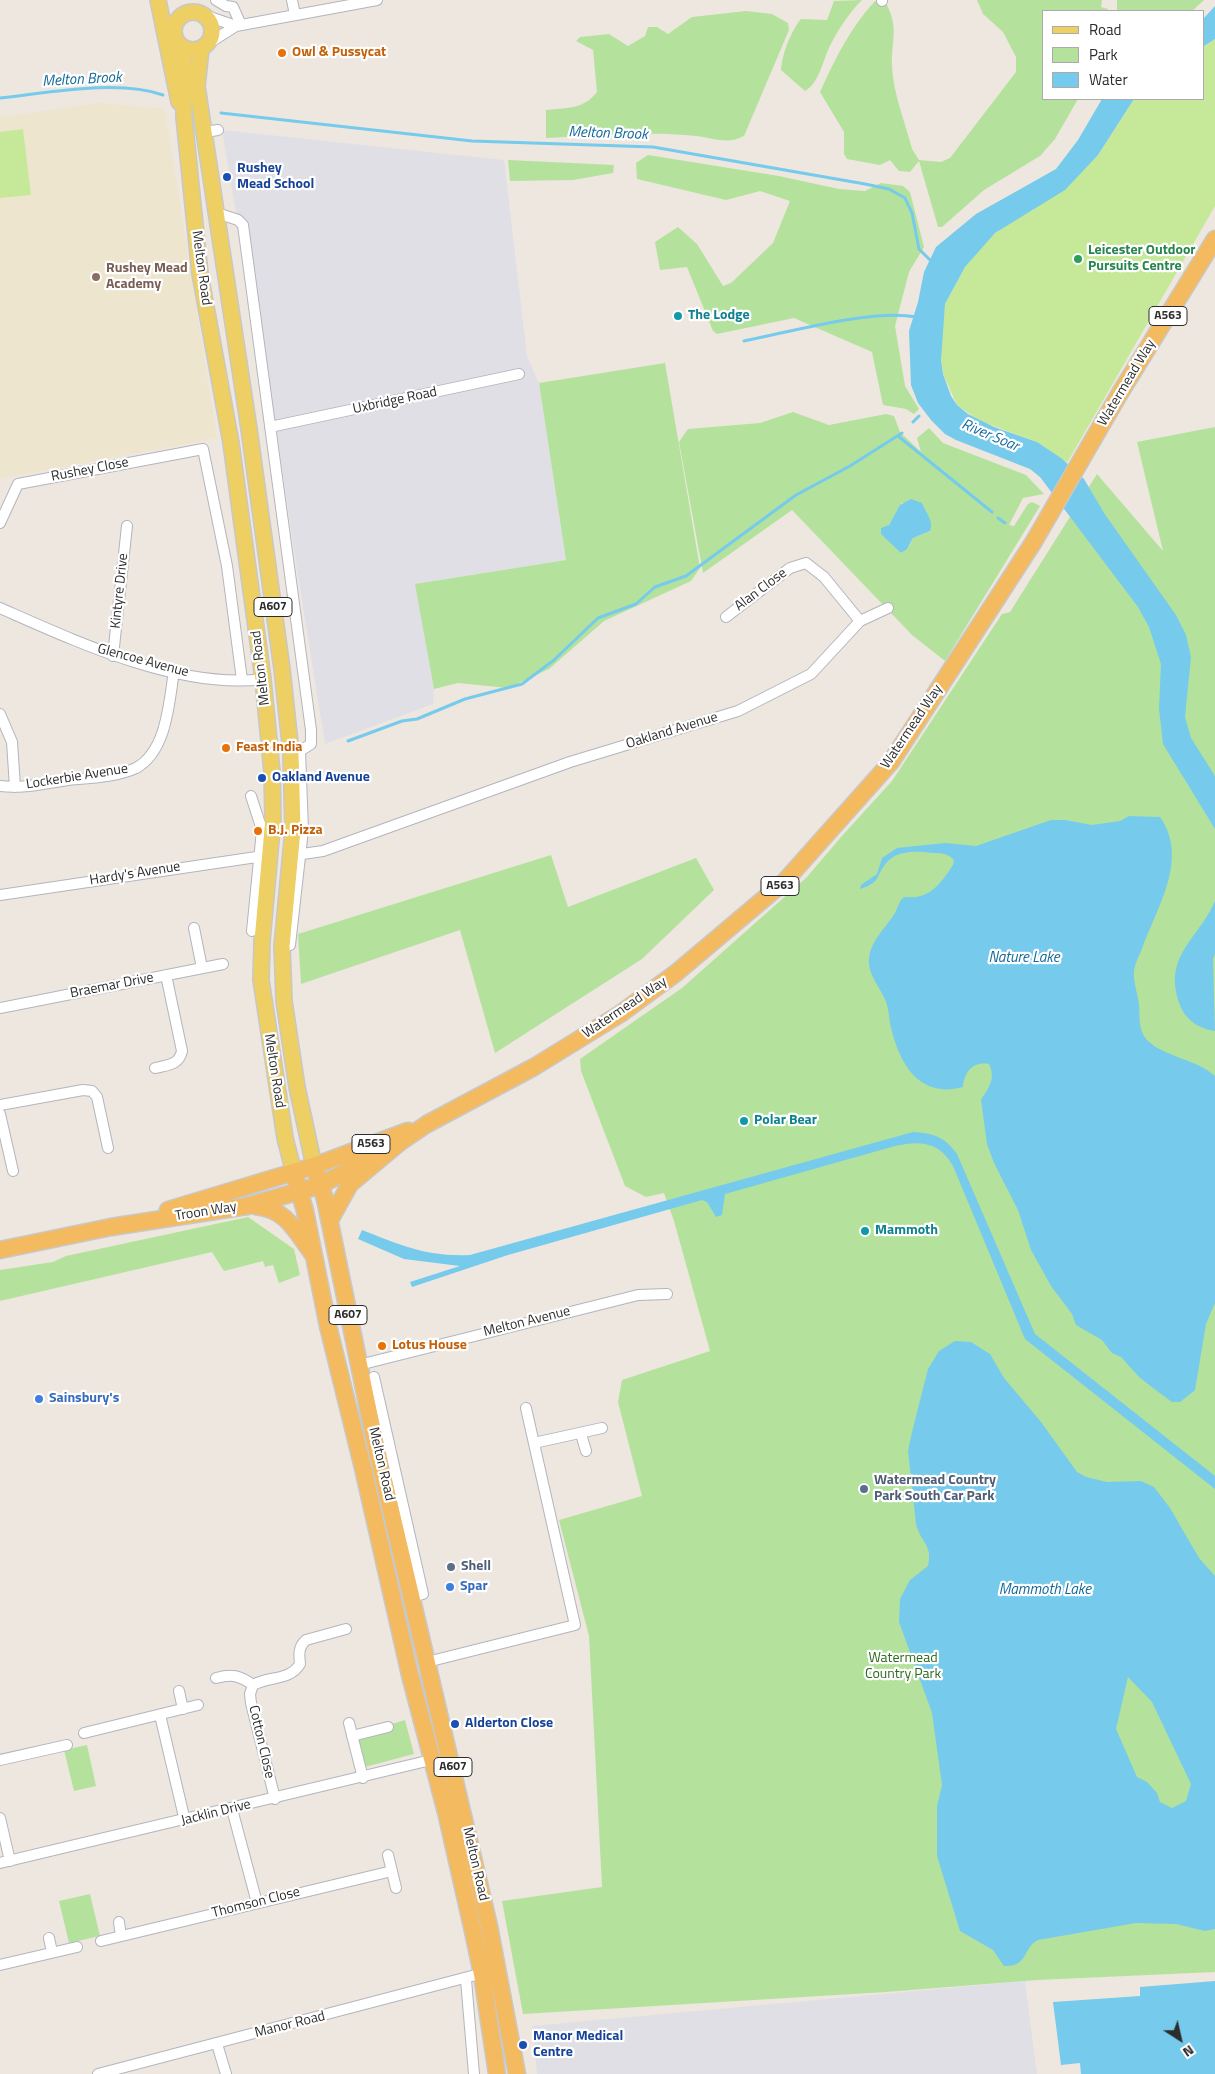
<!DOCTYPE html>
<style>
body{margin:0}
#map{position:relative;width:1215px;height:2074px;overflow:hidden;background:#ede7df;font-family:"Titillium Web",sans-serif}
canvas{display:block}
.legend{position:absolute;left:1042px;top:10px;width:162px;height:90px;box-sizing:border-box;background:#fff;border:1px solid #ababab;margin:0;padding:6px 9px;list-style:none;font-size:15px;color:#2c2c2c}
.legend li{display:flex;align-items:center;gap:10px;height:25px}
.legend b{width:25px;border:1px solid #ababab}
.north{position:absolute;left:1155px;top:2014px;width:50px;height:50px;-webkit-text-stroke:4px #fff;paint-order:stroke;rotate:145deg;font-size:14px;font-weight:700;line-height:20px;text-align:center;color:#2c2c2c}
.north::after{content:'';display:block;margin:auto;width:18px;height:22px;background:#2c2c2c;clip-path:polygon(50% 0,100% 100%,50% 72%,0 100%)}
</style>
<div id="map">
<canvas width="1215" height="2074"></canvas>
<ul class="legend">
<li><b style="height:6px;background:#edcf64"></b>Road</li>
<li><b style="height:14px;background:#b4e29d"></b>Park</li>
<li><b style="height:14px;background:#76caec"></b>Water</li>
</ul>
<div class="north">N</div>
</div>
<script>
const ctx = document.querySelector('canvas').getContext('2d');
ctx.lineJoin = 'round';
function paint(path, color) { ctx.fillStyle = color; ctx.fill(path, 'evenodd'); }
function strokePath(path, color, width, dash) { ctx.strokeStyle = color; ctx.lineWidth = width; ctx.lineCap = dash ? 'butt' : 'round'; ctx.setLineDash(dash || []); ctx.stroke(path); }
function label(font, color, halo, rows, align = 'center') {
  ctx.font = font + ' "Titillium Web",sans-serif'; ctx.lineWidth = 4.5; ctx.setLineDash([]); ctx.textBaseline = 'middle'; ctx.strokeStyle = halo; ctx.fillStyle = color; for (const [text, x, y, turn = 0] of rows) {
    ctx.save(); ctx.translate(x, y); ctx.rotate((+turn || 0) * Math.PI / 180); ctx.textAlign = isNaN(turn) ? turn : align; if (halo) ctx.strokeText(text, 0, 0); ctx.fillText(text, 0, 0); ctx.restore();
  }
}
paint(new Path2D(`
 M222 130 504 160 527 356 539 383 566 560 416 584 434 689 433 704 325 744 295 557 247 226 236 214Z
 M1025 1981 1037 2074H537L532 2026Z`), '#e1dfe6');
paint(new Path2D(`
 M100 103 165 109 217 438 0 479V117Z`), '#eee5cf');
paint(new Path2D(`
 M862 0C849 13 837 31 829 48 822 63 819 83 805 91L781 70C782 54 791 31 801 19L827 20 834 1Z
 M977 0H1102L1101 7 1108 9V11H1044V99H1078L1055 139 1040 156 984 190 942 227H938L919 161 910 172 899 171 890 160 880 165 847 159 844 154V132L820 92C835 59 850 28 875 1L887 5C899 29 891 42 892 66 893 93 905 122 912 149L919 160 941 162 950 158 1016 72V57L1003 32 983 14Z
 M1117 0H1204L1192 11H1117Z
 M746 11 772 14 788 23 789 30 744 136C727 145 715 138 696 136 647 131 596 136 546 138V110C567 108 584 109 597 92L593 50 576 41 580 37 609 34 628 46 645 36 648 27H657L668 34 692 17Z
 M648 155 779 176 839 189 865 191 881 183 903 186 910 192 924 247 909 272 895 326 905 386 919 409 914 414 906 409 883 405 872 352 794 318 717 334 713 331 687 267 660 270 655 242 678 227 697 244 723 286 731 283 773 243 790 201 760 191 726 200 637 179 636 163Z
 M508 160 614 165 613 173 573 180 510 181Z
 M665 363 700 568 691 581 604 621 549 669 508 688 458 683 434 689 415 584 566 560 539 383Z
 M793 412 829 425 886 414 894 416 900 432 921 452 917 438 929 428 943 443 1026 475 1044 494 1023 498 1009 525 1014 526 1028 504 1032 502 1040 506 945 661 912 635 792 510 703 573 679 442 688 429 760 423ZM902 503H922L930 531 913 538 909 546 901 553 886 537 889 525Z
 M1215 427V1972L1037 1980 886 1992 523 2014 502 1901 602 1887 589 1636 559 1520 642 1496 618 1402 622 1380 710 1351 674 1221 664 1193 646 1197 625 1186 581 1071 580 1059 682 988 807 877 841 837 892 781 1002 614 1010 612 1097 474 1163 551 1137 442Z
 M551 855 568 907 696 858 714 890 642 959 495 1053 460 930 301 984 298 934Z
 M248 1217 294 1249 300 1275 279 1283 273 1265 265 1267 263 1261 224 1271 212 1252 0 1301V1270L53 1262 66 1256Z
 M405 1720 414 1754 361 1768 352 1736Z
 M87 1745 96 1786 74 1791 64 1750Z
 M90 1894 100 1936 69 1943 59 1901Z`), '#b4e29d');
paint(new Path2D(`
 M1215 39V206L1067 463 1037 442 980 421 957 405 943 374 940 351 945 304 965 267 985 241 1012 220 1033 210 1098 155 1134 99H1204V46Z
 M23 129 31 195 0 198V132Z`), '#c6e999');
paint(new Path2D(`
 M1215 6V39L1204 46V18Z
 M1102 99H1134L1098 155 1065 190 995 233 965 267 945 304 941 360 943 374 951 396 957 405 968 414 994 427 1037 442 1061 458 1084 479 1104 513 1176 615 1186 635 1191 657 1185 717 1191 738 1215 776V829L1163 744 1159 709 1161 664 1149 627 1138 607 1040 477 1030 469 956 440 945 434 931 420 918 403 911 385 909 331 918 302 924 272 936 247 976 214 1056 169 1078 140Z
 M911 499 922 503C926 513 934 521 930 531L913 538 907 549 901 553 881 534V528L889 525 900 505Z
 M1129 816 1160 817C1189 858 1158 906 1143 946 1140 954 1135 963 1134 971 1133 982 1138 994 1139 1005 1140 1017 1138 1031 1148 1041 1165 1057 1196 1059 1215 1076V1303L1206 1324 1195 1390 1180 1402H1172L1157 1391 1139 1377 1121 1357 1112 1353 1102 1340 1076 1325 1072 1314 1051 1286 1031 1250 1018 1210 994 1163 987 1144 981 1100C989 1087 996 1079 989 1064 973 1061 964 1072 963 1087 920 1099 900 1065 891 1028 889 1019 889 1010 886 1002 882 990 869 976 869 963 868 943 885 929 895 913 898 907 899 901 904 897 930 900 940 884 953 865L954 860C948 853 940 853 932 853 917 851 898 850 887 862 875 876 882 882 860 889L861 885 877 874 882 858 897 848 945 843 976 846 1051 820H1065L1092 825 1120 821Z
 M1215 901V954L1213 959 1215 1031C1200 1029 1185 1020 1180 1005 1162 956 1198 940 1215 901Z
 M913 1132C933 1133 945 1137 957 1154L1035 1334 1215 1476V1489L1025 1339 953 1166C940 1142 920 1140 895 1146L725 1194 722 1215 716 1217 707 1202 702 1200 508 1255 412 1287 410 1282 460 1266 404 1259 358 1239 362 1230C400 1245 427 1257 470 1255Z
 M955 1341 971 1342 990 1354 1004 1378 1041 1422 1077 1472 1086 1477 1107 1482 1141 1481 1154 1487 1170 1508 1199 1558 1215 1576V1929L1205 1931 1176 1924 1136 1923 1038 1940C1022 1948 1029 1967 1004 1966L993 1950 960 1931 937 1856V1806L942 1785 932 1713 899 1622 900 1599 910 1580 928 1566C933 1545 921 1543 916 1524L908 1451 912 1432 928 1369 939 1351ZM1128 1677 1152 1702 1191 1784 1186 1801 1172 1808 1160 1802 1157 1793 1147 1782 1137 1777 1116 1729Z
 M1215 1981V2074H1081L1080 2063 1061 2065 1053 2002 1140 1996V1987Z`), '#76caec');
strokePath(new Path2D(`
 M0 98C48 93 118 79 163 95
 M221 113 472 141 653 147 865 184 889 189 905 198 912 213 919 249 931 261
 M744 341C790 332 871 309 916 317
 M913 422 919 416
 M898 436 992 512
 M998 518 1005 523
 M348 741 402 721 417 719 465 699 522 684 554 660 598 618 636 604 655 587 686 576 796 495 850 466 902 433`), '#76caec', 3);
const minor = new Path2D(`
 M216 0 226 6 233 7 241 25
 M292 0 295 15
 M882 0V1
 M201 14 236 26
 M206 45 236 26 377 0
 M205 132 218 130
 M217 213 238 220 243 225 311 730V744L300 751 291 753
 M270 427 519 374
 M0 523 18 484 203 449 227 566 242 680
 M0 608C75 641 179 690 263 679
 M726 617 790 568 806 563 824 577 860 621
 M113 656 127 526
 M0 714 12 742 15 787
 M0 786C22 789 46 783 68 780 89 778 117 777 136 768 167 751 169 702 174 671
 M251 796 262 830 252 931
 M289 856 323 851 570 762 738 711 811 674 860 621 888 608
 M0 895 270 855
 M194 928 202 968
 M290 945 303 830 300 751
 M0 1008 223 964
 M155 1068C168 1065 179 1065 182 1051L166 975
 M0 1105 83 1090 92 1091 97 1097 108 1148
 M0 1114 13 1171
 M359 1365 638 1295 667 1294
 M374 1377 423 1594 412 1597
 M581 1434 586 1451
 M534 1443 602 1428
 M427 1662 575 1625 526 1408
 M216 1678C232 1674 239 1675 253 1685 268 1676 290 1681 300 1664 299 1655 298 1647 306 1640L346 1629
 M253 1685 250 1694 251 1703 275 1799
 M179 1691 183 1709
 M160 1715 185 1821
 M349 1723 363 1778
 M84 1733 198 1705
 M352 1736 388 1727
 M0 1760 67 1745
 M232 1809 257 1903
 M0 1818 10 1861
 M388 1855 396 1888
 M0 1863 431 1760
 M119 1922 121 1936
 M49 1938 52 1952
 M101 1941 392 1871
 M0 1965 77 1947
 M466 1980 474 2074
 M217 2044 226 2074
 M98 2074 487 1972`);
const primary = new Path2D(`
 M158 0 179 102
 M174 31a19 19 0 1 1 38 0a19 19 0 1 1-38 0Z
 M184 49V117L200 274 231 443 263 679 272 772 273 818 262 941 261 980 285 1138 294 1173
 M201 49 197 86 249 429 282 669 291 753 293 830 282 946 284 1001 297 1087 314 1166`);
const trunk = new Path2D(`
 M314 1166 325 1199 376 1447 489 1926 517 2074
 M294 1173 305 1211 328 1326 363 1468 410 1675 446 1812 473 1931 482 1974 497 2074
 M255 1206C286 1209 295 1230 312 1253
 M168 1210 314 1166 408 1131
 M330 1220 350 1184 399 1143 427 1124 534 1067 620 1014 676 973 785 881 891 762 1033 543 1120 393 1215 239
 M0 1250 111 1227 247 1206 321 1185 367 1160`);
strokePath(minor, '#b2b5bf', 12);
strokePath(primary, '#c8c8c8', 18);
strokePath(trunk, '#c8c8c8', 19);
strokePath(minor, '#fff', 10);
strokePath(primary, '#edcf64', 15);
strokePath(trunk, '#f4ba60', 16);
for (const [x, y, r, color] of [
 [282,53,5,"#e8710a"],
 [227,177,5,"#1a4fb4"],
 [1078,259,5,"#2e9e5b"],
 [96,277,5,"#8d6e63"],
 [678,316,5,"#0f9aa8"],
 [226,748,5,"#e8710a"],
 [262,778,5,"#1a4fb4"],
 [258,831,5,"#e8710a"],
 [744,1121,5,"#0f9aa8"],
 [865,1231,5,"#0f9aa8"],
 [382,1346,5,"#e8710a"],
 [39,1399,5,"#3f7fe0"],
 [864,1489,5,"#5c6f8a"],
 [451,1567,5,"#5c6f8a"],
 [450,1587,5,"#3f7fe0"],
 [455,1724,5,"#1a4fb4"],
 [523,2045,5,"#1a4fb4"]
]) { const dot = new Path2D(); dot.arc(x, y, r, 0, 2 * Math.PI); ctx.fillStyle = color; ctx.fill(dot); strokePath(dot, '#fff', 2); }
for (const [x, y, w] of [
 [1168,316,38],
 [273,607,38],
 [780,886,38],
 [371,1144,38],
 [348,1315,38],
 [453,1767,38]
]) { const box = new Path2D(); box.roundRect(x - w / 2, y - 9.5, w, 19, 4); ctx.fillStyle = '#fff'; ctx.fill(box); strokePath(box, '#2c2c2c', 1); }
label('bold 12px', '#2c2c2c', null, [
 ["A563",1168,316],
 ["A607",273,607],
 ["A563",780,886],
 ["A563",371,1144],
 ["A607",348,1315],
 ["A607",453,1767]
]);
label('bold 14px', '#c56008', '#fff', [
 ["Owl & Pussycat",292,53],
 ["Feast India",236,748],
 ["B.J. Pizza",268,831],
 ["Lotus House",392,1346]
], 'left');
label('bold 14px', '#164399', '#fff', [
 ["Rushey",237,169],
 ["Mead School",237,185],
 ["Oakland Avenue",272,778],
 ["Alderton Close",465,1724],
 ["Manor Medical",533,2037],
 ["Centre",533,2053]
], 'left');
label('bold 14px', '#27864d', '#fff', [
 ["Leicester Outdoor",1088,251],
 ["Pursuits Centre",1088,267]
], 'left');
label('14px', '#2c2c2c', '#fff', [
 ["Melton Road",201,268,82],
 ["Watermead Way",1127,383,-59],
 ["Uxbridge Road",395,401,-12],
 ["Rushey Close",90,470,-11],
 ["Alan Close",761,590,-37],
 ["Kintyre Drive",120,591,-84],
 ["Glencoe Avenue",143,661,15],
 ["Melton Road",261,668,-97],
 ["Watermead Way",912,727,-56],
 ["Oakland Avenue",672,731,-17],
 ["Lockerbie Avenue",77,777,-9],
 ["Hardy's Avenue",135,874,-9],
 ["Braemar Drive",112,986,-11],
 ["Watermead Way",625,1008,-34],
 ["Melton Road",274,1071,81],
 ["Troon Way",206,1212,-9],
 ["Melton Avenue",527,1322,-14],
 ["Melton Road",381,1464,77],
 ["Cotton Close",261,1742,77],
 ["Jacklin Drive",216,1813,-14],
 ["Melton Road",475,1864,77],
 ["Thomson Close",256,1903,-14],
 ["Manor Road",290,2025,-14]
]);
label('bold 14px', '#785e54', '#fff', [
 ["Rushey Mead",106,269],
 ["Academy",106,285]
], 'left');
label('bold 14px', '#0d838f', '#fff', [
 ["The Lodge",688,316],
 ["Polar Bear",754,1121],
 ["Mammoth",875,1231]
], 'left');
label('bold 14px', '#366cbe', '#fff', [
 ["Sainsbury's",49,1399],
 ["Spar",460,1587]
], 'left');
label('bold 14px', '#4e5e75', '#fff', [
 ["Watermead Country",874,1481],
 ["Park South Car Park",874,1497],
 ["Shell",461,1567]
], 'left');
label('14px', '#2b691d', '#fff', [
 ["Watermead",903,1659],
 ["Country Park",903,1675]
]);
label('italic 15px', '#11699b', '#fff', [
 ["Melton Brook",82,80,-3],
 ["Melton Brook",608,134,2],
 ["River Soar",990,436,23],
 ["Nature Lake",1024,958],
 ["Mammoth Lake",1045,1590]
]);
</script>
